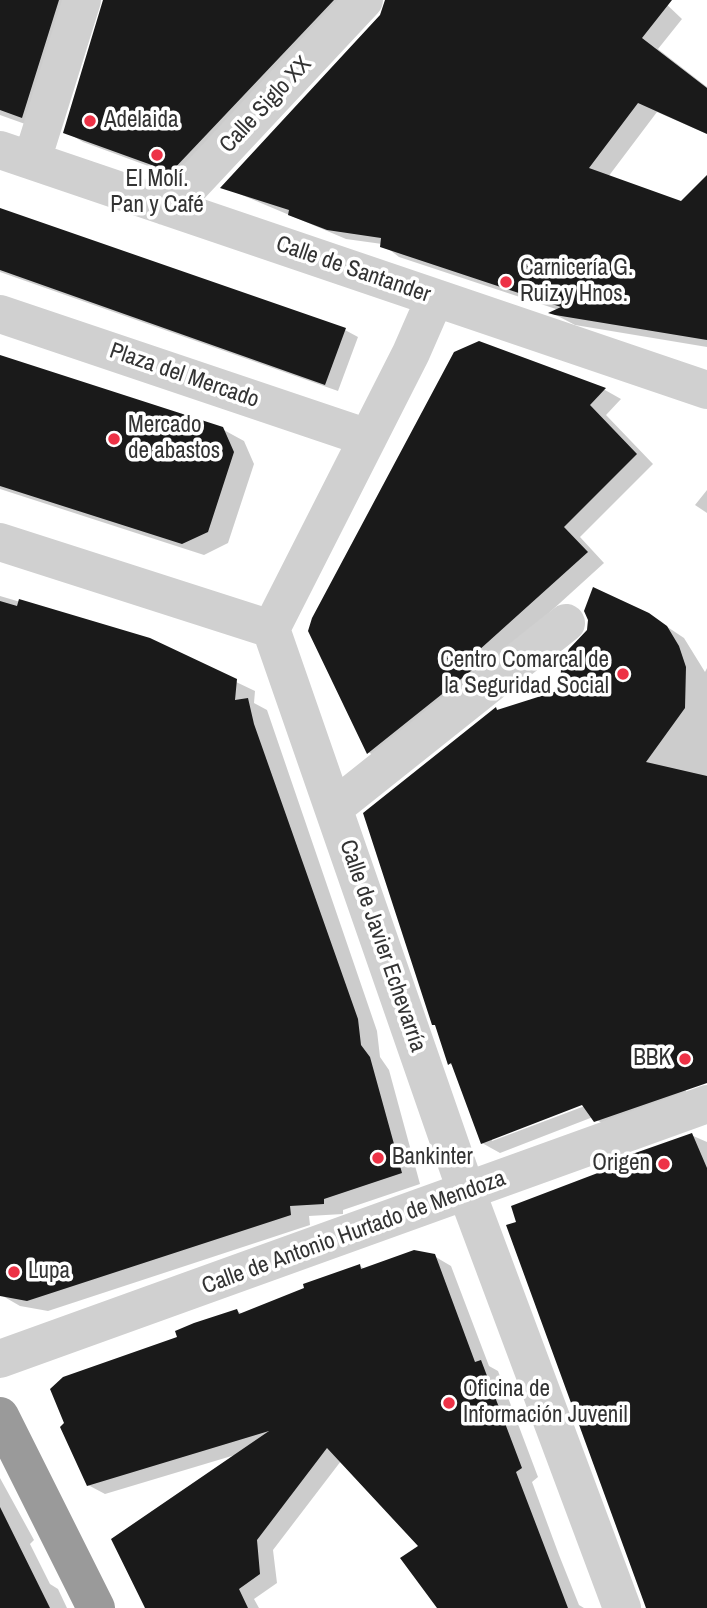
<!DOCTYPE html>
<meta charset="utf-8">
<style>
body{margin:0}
canvas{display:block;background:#fff}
</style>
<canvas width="707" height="1608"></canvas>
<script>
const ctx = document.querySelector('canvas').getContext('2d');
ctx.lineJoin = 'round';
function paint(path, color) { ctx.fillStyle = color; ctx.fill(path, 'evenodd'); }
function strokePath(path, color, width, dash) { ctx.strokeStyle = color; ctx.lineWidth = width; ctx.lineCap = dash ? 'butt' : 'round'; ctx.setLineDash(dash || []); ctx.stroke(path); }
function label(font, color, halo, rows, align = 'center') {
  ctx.font = font + ' "Archivo Narrow",sans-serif'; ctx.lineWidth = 7; ctx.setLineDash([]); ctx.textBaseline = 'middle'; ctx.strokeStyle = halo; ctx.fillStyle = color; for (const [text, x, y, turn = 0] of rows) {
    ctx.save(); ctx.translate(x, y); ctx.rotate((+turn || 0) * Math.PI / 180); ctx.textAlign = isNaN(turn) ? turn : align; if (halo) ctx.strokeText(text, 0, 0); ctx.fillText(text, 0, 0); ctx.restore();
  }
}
paint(new Path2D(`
 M0 0H81L39 129 0 115Z
 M105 0H361L189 181 83 142 66 132Z
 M387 0H662L682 19 658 49 707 87V134L657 112 608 177 681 203 707 178V347L575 325 552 313 559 310 399 257 382 244 346 239 223 187 382 15Z
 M0 209 345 330 358 337 338 391 0 272Z
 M479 343 605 390 621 399 606 415 653 464 580 537 604 563 385 762 368 752Z
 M0 356 222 429 244 441 254 464 228 543 204 555 0 489Z
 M707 490V513L695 505Z
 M0 596 146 639 255 691 254 703 267 710 377 1031 380 1057 389 1070 420 1184 343 1210V1214L309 1216 310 1225 48 1311 20 1306 1 1295Z
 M648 614 684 638 705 672 707 668V1081L685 1089 691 1102 613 1131 593 1117 500 1153 482 1143 454 1066 450 1064 438 1027 433 1024 496 709 499 711 561 691ZM589 1100 590 1104 492 1141V1138Z
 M691 1135 707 1142V1608H648L627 1164Z
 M434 1256 451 1266 489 1366 498 1371 538 1477 532 1482 559 1555 579 1605 584 1608H439L420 1546 341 1461 273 1550 277 1583 254 1599 259 1608H146L235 1455 105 1494 88 1485 179 1338 236 1310 242 1314 360 1266 366 1270Z
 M0 1478 34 1540 30 1544 50 1584 58 1589 67 1608H0Z`), '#0003');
paint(new Path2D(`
 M0 0H59L22 118 0 110Z
 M103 0H334L171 172 63 133Z
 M385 0H672L642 38 707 88V134L638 103 589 168 681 201 707 175V340L555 315 548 313 561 307 380 247 381 238 327 230 288 215 289 210 220 188 380 15Z
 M0 208 346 328 325 385 0 270Z
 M479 341 606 388 590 405 637 454 564 527 588 552 478 651 481 663 367 754 308 631 312 618 454 352Z
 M0 355 223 427 234 452 208 532 182 544 0 486Z
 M593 587 649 613 667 626 679 646 686 667 685 708 646 762 707 776V1083L594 1122 582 1105 481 1144 451 1063 448 1065 435 1025H432L363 813 496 707 497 710 560 690 561 669 569 649 587 630 588 620 584 611Z
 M19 599 150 638 237 679 235 700 248 698 254 724 358 1019 361 1045 370 1057 402 1173 324 1199V1204L290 1206 291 1215 27 1301 0 1296V601L17 606Z
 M692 1133 707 1168V1608H646L506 1225 516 1222 511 1206 624 1163 621 1158Z
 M414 1250 435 1254 475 1362 481 1360 522 1468 516 1472 568 1608H437L400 1558 418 1546 327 1448 257 1540 260 1574 239 1589 248 1608H145L111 1539 269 1431 87 1486 60 1427 64 1423 50 1389 63 1377 177 1337 175 1331 194 1323 237 1309 239 1314 304 1288 303 1284 360 1264 361 1269Z
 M0 1507 50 1608H0Z`), '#1a1a1a');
strokePath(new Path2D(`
 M0 150 707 390
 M32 160 82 0
 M165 206 190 186 364 0
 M435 298 411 353 271 629 467 1193 622 1608
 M0 314 368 438
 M0 542 271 629
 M335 807 566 623
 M0 1359 707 1104`), '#d0d0d0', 38);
strokePath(new Path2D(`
 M0 1416 96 1608`), '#9a9a9a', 38);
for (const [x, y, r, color] of [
 [90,121,7,"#ed3246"],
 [157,155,7,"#ed3246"],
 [506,282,7,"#ed3246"],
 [114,439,7,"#ed3246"],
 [623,674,7,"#ed3246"],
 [685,1059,7,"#ed3246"],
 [378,1158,7,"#ed3246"],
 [664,1164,7,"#ed3246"],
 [14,1272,7,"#ed3246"],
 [449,1403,7,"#ed3246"]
]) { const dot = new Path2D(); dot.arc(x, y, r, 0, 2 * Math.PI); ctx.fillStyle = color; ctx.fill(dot); strokePath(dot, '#fff', 2.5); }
label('23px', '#333', '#fff', [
 ["Calle Siglo XX",266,105,-47],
 ["Calle de Santander",353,270,19],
 ["Plaza del Mercado",184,376,19],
 ["Calle de Javier Echevarría",382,946,71],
 ["Calle de Antonio Hurtado de Mendoza",354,1233,-20]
]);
label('23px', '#333', '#fff', [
 ["Adelaida",104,121],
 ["El Molí.",157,180,"center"],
 ["Pan y Café",157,206,"center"],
 ["Carnicería G.",520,269],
 ["Ruiz y Hnos.",520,295],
 ["Mercado",128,426],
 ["de abastos",128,452],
 ["Centro Comarcal de",609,661,"right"],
 ["la Seguridad Social",609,687,"right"],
 ["BBK",671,1059,"right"],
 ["Bankinter",392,1158],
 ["Origen",650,1164,"right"],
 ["Lupa",28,1272],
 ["Oficina de",463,1390],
 ["Información Juvenil",463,1416]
], 'left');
</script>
